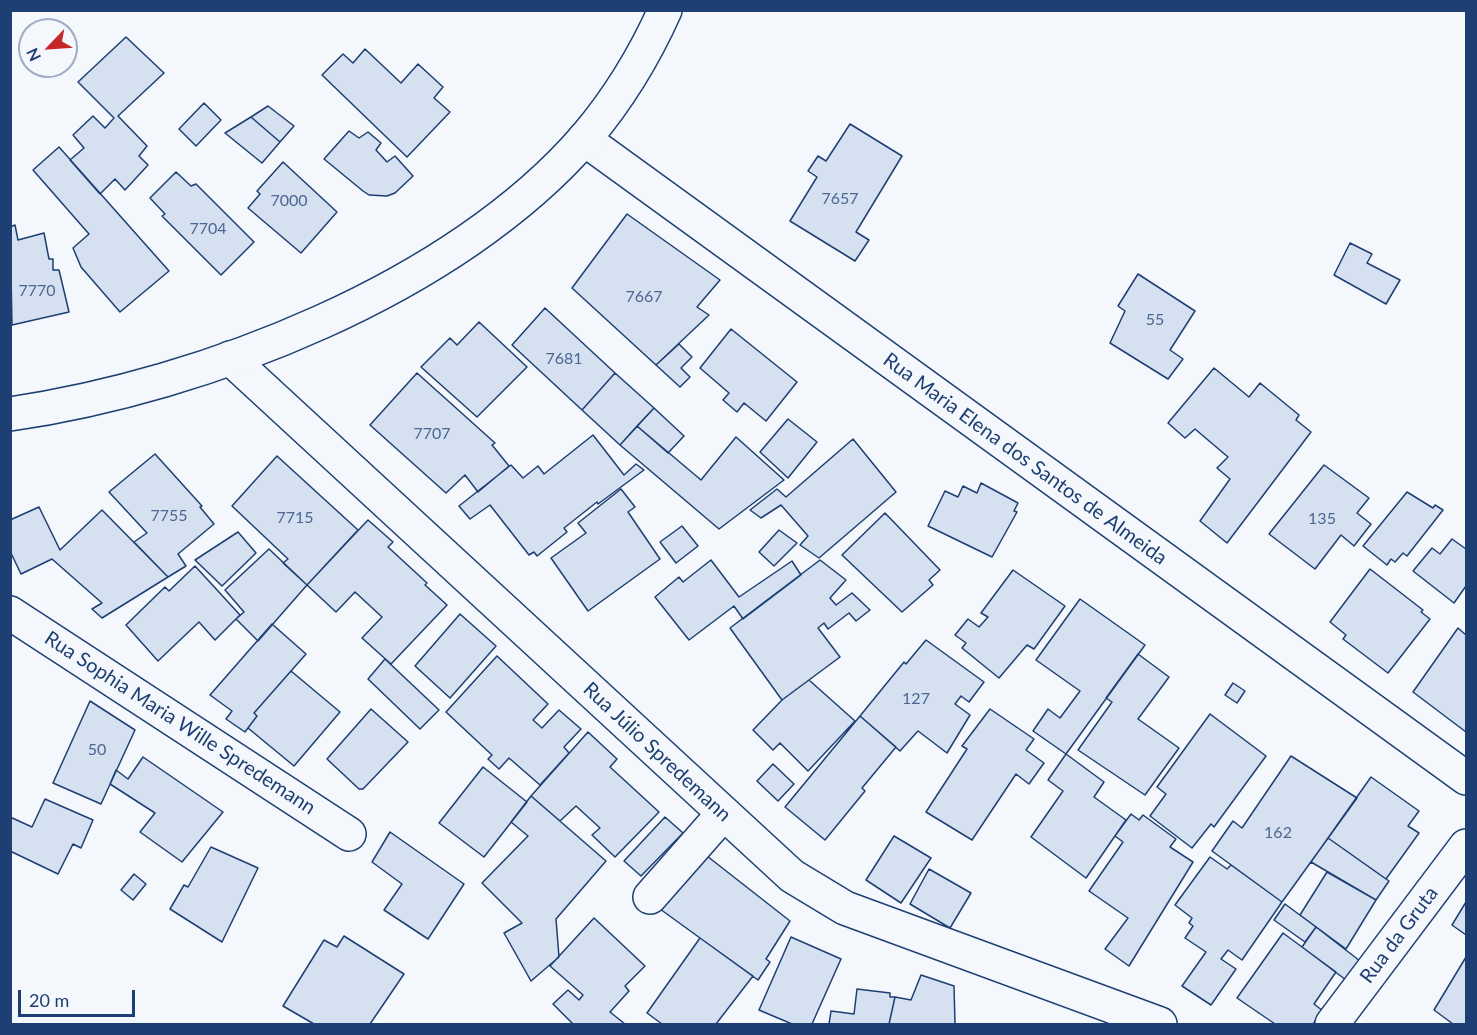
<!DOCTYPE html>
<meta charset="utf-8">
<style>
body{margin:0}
#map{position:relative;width:1477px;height:1035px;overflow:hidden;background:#f4f7fb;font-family:Lato,sans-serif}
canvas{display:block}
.frame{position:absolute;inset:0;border:12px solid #1d3f73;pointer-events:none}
.north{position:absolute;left:18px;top:18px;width:60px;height:60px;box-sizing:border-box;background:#f4f7fb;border:2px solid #9eadc5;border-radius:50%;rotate:245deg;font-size:16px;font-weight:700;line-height:24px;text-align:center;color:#1d3f73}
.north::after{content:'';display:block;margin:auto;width:21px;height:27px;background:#c62828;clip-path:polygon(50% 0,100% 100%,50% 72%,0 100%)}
.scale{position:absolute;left:18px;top:990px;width:117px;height:27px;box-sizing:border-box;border:3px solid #1d3f73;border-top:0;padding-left:8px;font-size:18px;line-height:21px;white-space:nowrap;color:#1d3f73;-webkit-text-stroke:4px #f4f7fb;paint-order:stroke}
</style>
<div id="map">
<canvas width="1477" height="1035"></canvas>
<div class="frame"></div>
<div class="north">N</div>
<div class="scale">20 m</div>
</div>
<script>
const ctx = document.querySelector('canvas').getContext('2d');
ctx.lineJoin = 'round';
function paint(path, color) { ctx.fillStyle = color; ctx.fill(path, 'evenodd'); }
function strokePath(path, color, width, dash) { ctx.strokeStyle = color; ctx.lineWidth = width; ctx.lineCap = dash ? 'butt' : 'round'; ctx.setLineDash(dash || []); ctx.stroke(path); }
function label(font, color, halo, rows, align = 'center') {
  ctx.font = font + ' Lato,sans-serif'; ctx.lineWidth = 4.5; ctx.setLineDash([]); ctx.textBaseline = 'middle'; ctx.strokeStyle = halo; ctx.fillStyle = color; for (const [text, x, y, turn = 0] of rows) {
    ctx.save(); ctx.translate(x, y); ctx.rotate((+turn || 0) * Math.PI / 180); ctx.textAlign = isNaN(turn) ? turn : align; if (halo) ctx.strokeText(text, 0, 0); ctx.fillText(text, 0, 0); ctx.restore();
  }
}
const building = new Path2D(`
 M126 37 164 73 118 116 147 146 139 156 148 165 125 190 115 179 100 194 70 160 84 148 73 135 93 116 105 128 114 118 78 82Z
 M365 49 401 83 418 64 443 87 434 98 450 112 407 157 322 75 343 54 353 63Z
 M204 103 221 120 196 146 179 129Z
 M268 106 294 126 280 142 251 117Z
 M251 117 280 142 262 163 225 133Z
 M850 124 902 156 856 232 869 240 855 261 790 221 817 177 808 171 818 156 826 161Z
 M349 131 359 138 368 132 381 143 376 150 387 162 395 156 413 176 395 193 387 196 369 195 363 191 324 159Z
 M59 147 169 271 120 312 81 267 73 248 89 234 33 170Z
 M283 162 337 212 301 253 248 208 260 194 257 191Z
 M176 172 191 186 196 184 254 242 221 275 162 216 165 214 150 198Z
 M627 214 720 280 697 307 709 315 656 365 572 288Z
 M15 225 18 240 44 233 49 259H53V270H59L69 312 12 325 10 227Z
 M1350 243 1372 254 1367 263 1400 280 1386 304 1334 275Z
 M1138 274 1195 311 1170 350 1183 359 1168 379 1110 343 1125 311 1118 306Z
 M545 308 615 373 582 410 512 345Z
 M479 322 527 367 477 417 421 367 450 338 457 345Z
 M731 329 797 382 766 421 744 403 737 412 723 400 729 393 700 368Z
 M679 344 692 357 681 368 690 377 680 387 656 365Z
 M1214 368 1249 397 1260 383 1299 415 1296 420 1311 432 1227 543 1200 521 1230 479 1217 468 1228 457 1195 429 1185 438 1168 423Z
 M417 373 495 443 492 445 509 466 478 492 465 475 446 493 370 425Z
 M615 373 654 408 620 445 582 410Z
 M654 408 684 436 668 453 637 426Z
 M788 419 817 442 788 478 760 452Z
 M637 426 701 480 736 437 784 480 719 529 620 445Z
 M593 435 624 475 636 464 644 470 598 504 597 502 564 528 567 532 537 556 534 552 529 555 490 505 470 519 459 506 511 465 523 478 538 466 544 474Z
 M853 439 896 492 819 558 800 545 808 536 781 505 761 518 750 510 777 489 786 497Z
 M155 454 202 506 200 507 214 524 178 554 186 566 168 577 134 542 147 533 109 492Z
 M277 456 358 530 307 585 283 563 288 559 232 506Z
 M1324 465 1369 498 1357 513 1371 524 1354 546 1341 535 1315 569 1269 534Z
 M981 483 1018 503 1014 511 1017 512 992 557 928 526 945 491 958 497 963 486 977 493Z
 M621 489 635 507 628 512 660 559 588 611 551 558 586 533 578 523Z
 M1407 492 1433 508 1435 505 1443 510 1407 556 1403 553 1395 562 1391 559 1387 565 1363 546Z
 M39 507 60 550 102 510 168 577 102 618 92 609 102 603 52 559 21 574 10 551V520Z
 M885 513 940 570 929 580 933 585 902 612 842 555Z
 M368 520 393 542 388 547 427 583 425 585 447 605 391 664 362 638 382 617 355 592 336 612 307 585Z
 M682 526 698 546 676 563 660 542Z
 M779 530 797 543 774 566 759 552Z
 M238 532 256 553 222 586 195 560Z
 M1452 539 1466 549V586L1454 603 1413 571 1432 548 1440 554Z
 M269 549 307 585 258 641 236 619 244 612 225 590Z
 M711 560 739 597 792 561 801 575 743 619 734 606 689 640 655 597 679 577 683 582Z
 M820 560 846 580 830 598 836 605 852 593 870 610 856 621 849 613 828 629 824 623 818 628 840 657 782 700 730 628Z
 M195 566 240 615 215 640 199 622 158 661 126 625 165 587 169 591Z
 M1370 569 1423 610 1421 612 1430 619 1388 673 1343 639 1346 635 1330 622Z
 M1013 570 1065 606 1034 649 1027 645 999 678 962 648 966 643 955 635 968 619 979 627 988 617 981 613Z
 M1080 599 1145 645 1066 754 1033 731 1048 709 1060 718 1080 691 1036 660Z
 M460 614 496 646 450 698 415 666Z
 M272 624 306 654 254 713 257 716 245 732 226 719 232 711 210 695Z
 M1458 628 1466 635V732L1413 692Z
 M926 640 984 682 969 702 961 696 955 704 970 715 947 753 918 731 900 751 860 716 904 662 906 664Z
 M1138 654 1169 677 1138 719 1179 748 1145 795 1078 750 1112 702 1106 698Z
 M497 656 548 704 533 720 542 728 559 710 581 729 564 747 569 753 540 785 509 758 499 769 488 759 492 755 446 712Z
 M385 659 439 710 420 729 368 679Z
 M291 671 340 712 294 766 248 728 257 716 254 713Z
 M809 680 855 721 808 771 780 743 773 750 753 730 782 700Z
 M1233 683 1245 691 1237 703 1225 695Z
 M90 701 135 730 101 804 53 783Z
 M371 709 408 742 363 789H359L327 759Z
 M990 709 1034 739 1026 750 1044 763 1029 784 1016 774 972 840 926 812 967 749 962 746Z
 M1210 714 1266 756 1214 827 1211 824 1192 848 1150 816 1166 794 1157 787Z
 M860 716 896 747 862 788 865 791 825 840 785 807Z
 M588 732 617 759 610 767 659 812 615 857 592 835 600 828 576 806 560 821 531 796Z
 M1066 754 1104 782 1094 797 1126 820 1086 878 1031 837 1063 791 1048 780Z
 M1291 756 1357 798 1282 902 1212 851 1233 821 1242 828Z
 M143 757 223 812 182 862 140 832 155 813 110 784 116 770 128 779Z
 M773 764 794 784 778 801 757 781Z
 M483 767 527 802 484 857 439 823Z
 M1371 777 1419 811 1408 826 1419 833 1386 879 1328 838Z
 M531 796 606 861 556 919 559 957 531 981 504 933 522 923 482 883 528 836 511 822Z
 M45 799 93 820 81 848 73 844 58 874 10 851V817L32 827Z
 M1131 814 1139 820 1143 815 1176 839 1170 847 1193 862 1129 966 1105 949 1128 918 1089 891 1123 842 1115 836Z
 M665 817 683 833 641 876 624 861Z
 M390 832 464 884 428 939 384 910 402 884 372 862Z
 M894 836 931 858 901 903 866 880Z
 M1328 838 1389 881 1376 900 1311 862Z
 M211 847 258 868 222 942 170 909 184 885 188 887Z
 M707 856 790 921 766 959 770 962 758 980 660 909Z
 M1210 857 1227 869 1231 865 1282 902 1242 960 1228 950 1221 959 1236 969 1211 1005 1182 986 1206 952 1185 938 1193 926 1189 923 1192 918 1175 905Z
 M929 869 971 893 950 928 910 904Z
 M1327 872 1376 900 1346 949 1300 915Z
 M134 874 146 884 133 900 121 890Z
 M1466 902V935L1452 925Z
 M1285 904 1316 927 1305 942 1274 920Z
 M594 918 645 966 625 986 629 991 610 1012 625 1024H573L553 1004 568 990 579 1000 583 995 550 966Z
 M1316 927 1360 961 1346 980 1302 947Z
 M1283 933 1336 972 1314 1004 1323 1011 1313 1024H1275L1237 998Z
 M344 936 404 974 370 1024H314L283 1006 324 940 337 947Z
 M791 937 841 959 812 1024H792L759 1010Z
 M700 938 753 976 716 1024H662L647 1013Z
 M1466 957V1024H1453L1434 1010Z
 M921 975 954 986 955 1024H889L895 997 911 1000Z
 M857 989 890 993V997H895L889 1024H829L831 1011 854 1014Z`);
paint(building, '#d5e0f0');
strokePath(building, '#1d3f73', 1.5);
const street = new Path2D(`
 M584 139 1466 778
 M230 358 792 876 845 908 1160 1024
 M10 613 349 834
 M650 897 723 814
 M1332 1024 1466 846`);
const secondary = new Path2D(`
 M10 414C204 386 456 288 586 137 619 98 644 57 665 10`);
strokePath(street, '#1d3f73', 36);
strokePath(secondary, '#1d3f73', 36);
strokePath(street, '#f4f7fb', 33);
strokePath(secondary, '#f4f7fb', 33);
label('16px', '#4b6792', null, [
 ["7657",840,199],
 ["7000",289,201],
 ["7704",208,229],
 ["7770",37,291],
 ["7667",644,297],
 ["55",1155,320],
 ["7681",564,359],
 ["7707",432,434],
 ["7755",169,516],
 ["7715",295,518],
 ["135",1322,519],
 ["127",916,699],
 ["50",97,750],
 ["162",1278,833]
]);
label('20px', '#1d3f73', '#f4f7fb', [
 ["Rua Maria Elena dos Santos de Almeida",1025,459,36],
 ["Rua Sophia Maria Wille Spredemann",180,723,33],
 ["Rua Júlio Spredemann",657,752,43],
 ["Rua da Gruta",1399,935,-53]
]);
</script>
